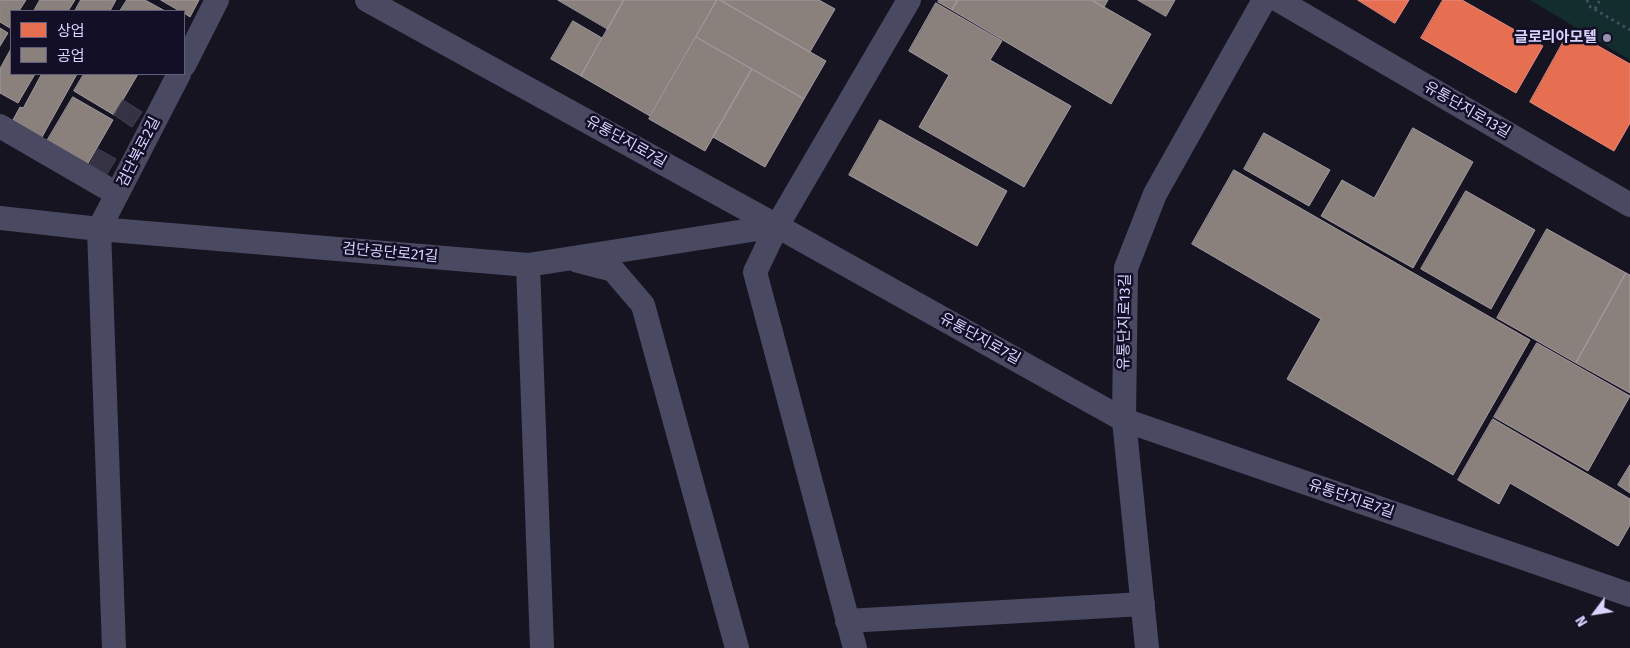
<!DOCTYPE html>
<meta charset="utf-8">
<style>
body{margin:0}
#map{position:relative;width:1630px;height:648px;overflow:hidden;background:#161421;font-family:"Fira Sans","Noto Sans KR",sans-serif}
canvas{display:block}
.legend{position:absolute;left:10px;top:10px;width:175px;height:65px;box-sizing:border-box;background:#130f26;border:1px solid #625e7d;margin:0;padding:6px 9px;list-style:none;font-size:15px;color:#d9d4ff}
.legend li{display:flex;align-items:center;gap:10px;height:25px}
.legend b{width:25px;border:1px solid #625e7d}
.north{position:absolute;left:1570px;top:588px;width:50px;height:50px;-webkit-text-stroke:4px #130f26;paint-order:stroke;rotate:239deg;font-size:14px;font-weight:700;line-height:20px;text-align:center;color:#d9d4ff}
.north::after{content:'';display:block;margin:auto;width:18px;height:22px;background:#d9d4ff;clip-path:polygon(50% 0,100% 100%,50% 72%,0 100%)}
</style>
<div id="map">
<canvas width="1630" height="648"></canvas>
<ul class="legend">
<li><b style="height:14px;background:#e76f51"></b>상업</li>
<li><b style="height:14px;background:#8a817c"></b>공업</li>
</ul>
<div class="north">N</div>
</div>
<script>
const ctx = document.querySelector('canvas').getContext('2d');
ctx.lineJoin = 'round';
function paint(path, color) { ctx.fillStyle = color; ctx.fill(path, 'evenodd'); }
function strokePath(path, color, width, dash) { ctx.strokeStyle = color; ctx.lineWidth = width; ctx.lineCap = dash ? 'butt' : 'round'; ctx.setLineDash(dash || []); ctx.stroke(path); }
function label(font, color, halo, rows, align = 'center') {
  ctx.font = font + ' "Fira Sans","Noto Sans KR",sans-serif'; ctx.lineWidth = 5; ctx.setLineDash([]); ctx.textBaseline = 'middle'; ctx.strokeStyle = halo; ctx.fillStyle = color; for (const [text, x, y, turn = 0] of rows) {
    ctx.save(); ctx.translate(x, y); ctx.rotate((+turn || 0) * Math.PI / 180); ctx.textAlign = isNaN(turn) ? turn : align; if (halo) ctx.strokeText(text, 0, 0); ctx.fillText(text, 0, 0); ctx.restore();
  }
}
paint(new Path2D(`
 M1530 0H1630V60Z`), '#132c2d');
const shops = new Path2D(`
 M1358 0H1409L1395 23Z
 M1443 0H1462L1543 46 1516 93 1421 38Z
 M1570 30 1630 64V123L1614 151 1530 102Z`);
paint(shops, '#e76f51');
strokePath(shops, '#e38d85', 1);
const industry = new Path2D(`
 M0 0H26L19 11H11V25L10 28 0 22Z
 M40 0H75L68 11H34Z
 M81 0H116L110 11H75Z
 M127 0H145L165 11H120Z
 M161 0H199L190 17 184 13V11H180Z
 M558 0H624L608 29Z
 M624 0H717L650 116 581 76Z
 M717 0H720L826 61 804 99 696 37Z
 M720 0H819L835 9 810 52Z
 M939 0H958L952 10 938 2Z
 M958 0H1092L1151 34 1111 104 952 10Z
 M1092 0H1108L1104 7Z
 M1138 0H1175L1166 16Z
 M936 3 1002 41 990 60 1071 106 1024 187 919 127 949 75 909 51Z
 M573 21 602 38 581 76 551 59Z
 M0 28 8 33 0 46Z
 M696 37 752 69 705 151 649 119Z
 M11 49V74H35L18 103 0 93V69Z
 M752 69 804 99 765 167 713 137Z
 M42 74H77L42 137 13 120 20 107 23 108Z
 M84 74H138L114 115 74 91Z
 M73 97 113 120 87 165 47 141Z
 M880 120 1007 191 977 246 849 175Z
 M1413 128 1473 162 1413 268 1321 216 1342 180 1374 198Z
 M1264 133 1330 170 1309 206 1244 169Z
 M1234 170 1530 340 1453 475 1287 379 1321 319 1192 244Z
 M1466 191 1535 230 1491 309 1421 269Z
 M1547 229 1626 273 1576 363 1497 318Z
 M1626 273 1630 275V393L1576 363Z
 M1537 343 1630 396 1588 471 1494 417Z
 M1493 419 1630 499V525L1618 546 1510 483 1499 504 1458 480Z
 M1630 465V493L1618 485Z`);
paint(industry, '#8a817c');
strokePath(industry, '#a29aa3', 1);
const building = new Path2D(`
 M123 100 142 112 132 127 114 115Z
 M98 149 116 159 107 174 90 164Z`);
paint(building, '#343243');
strokePath(building, '#433f54', 1);
strokePath(new Path2D(`
 M1587 0 1589 6 1630 30
 M1595 9 1600 0`), '#44505f', 3, [2.5, 4]);
strokePath(new Path2D(`
 M367 0 777 226 1124 420 1630 595
 M1278 0 1630 205
 M184 65 217 0
 M0 126 117 194
 M0 218 99 229 528 265 777 226
 M578 261 613 270 643 305 737 648
 M528 265 542 648
 M847 621 1143 604
 M114 648 99 229 179 74
 M855 648 755 272 777 226 909 0
 M1147 648 1124 420 1126 268 1155 194 1264 0`), '#4a4962', 24);
for (const [x, y, r, color] of [
 [1607,38,5,"#9591b1"]
]) { const dot = new Path2D(); dot.arc(x, y, r, 0, 2 * Math.PI); ctx.fillStyle = color; ctx.fill(dot); strokePath(dot, '#130f26', 2); }
label('bold 15px', '#d9d4ff', '#130f26', [
 ["글로리아모텔",1597,38]
], 'right');
label('15px', '#d9d4ff', '#130f26', [
 ["유통단지로13길",1467,110,30],
 ["유통단지로7길",626,142,29],
 ["검단북로2길",139,152,-63],
 ["검단공단로21길",390,253,5],
 ["유통단지로13길",1125,322,-89],
 ["유통단지로7길",980,339,29],
 ["유통단지로7길",1351,499,19]
]);
</script>
